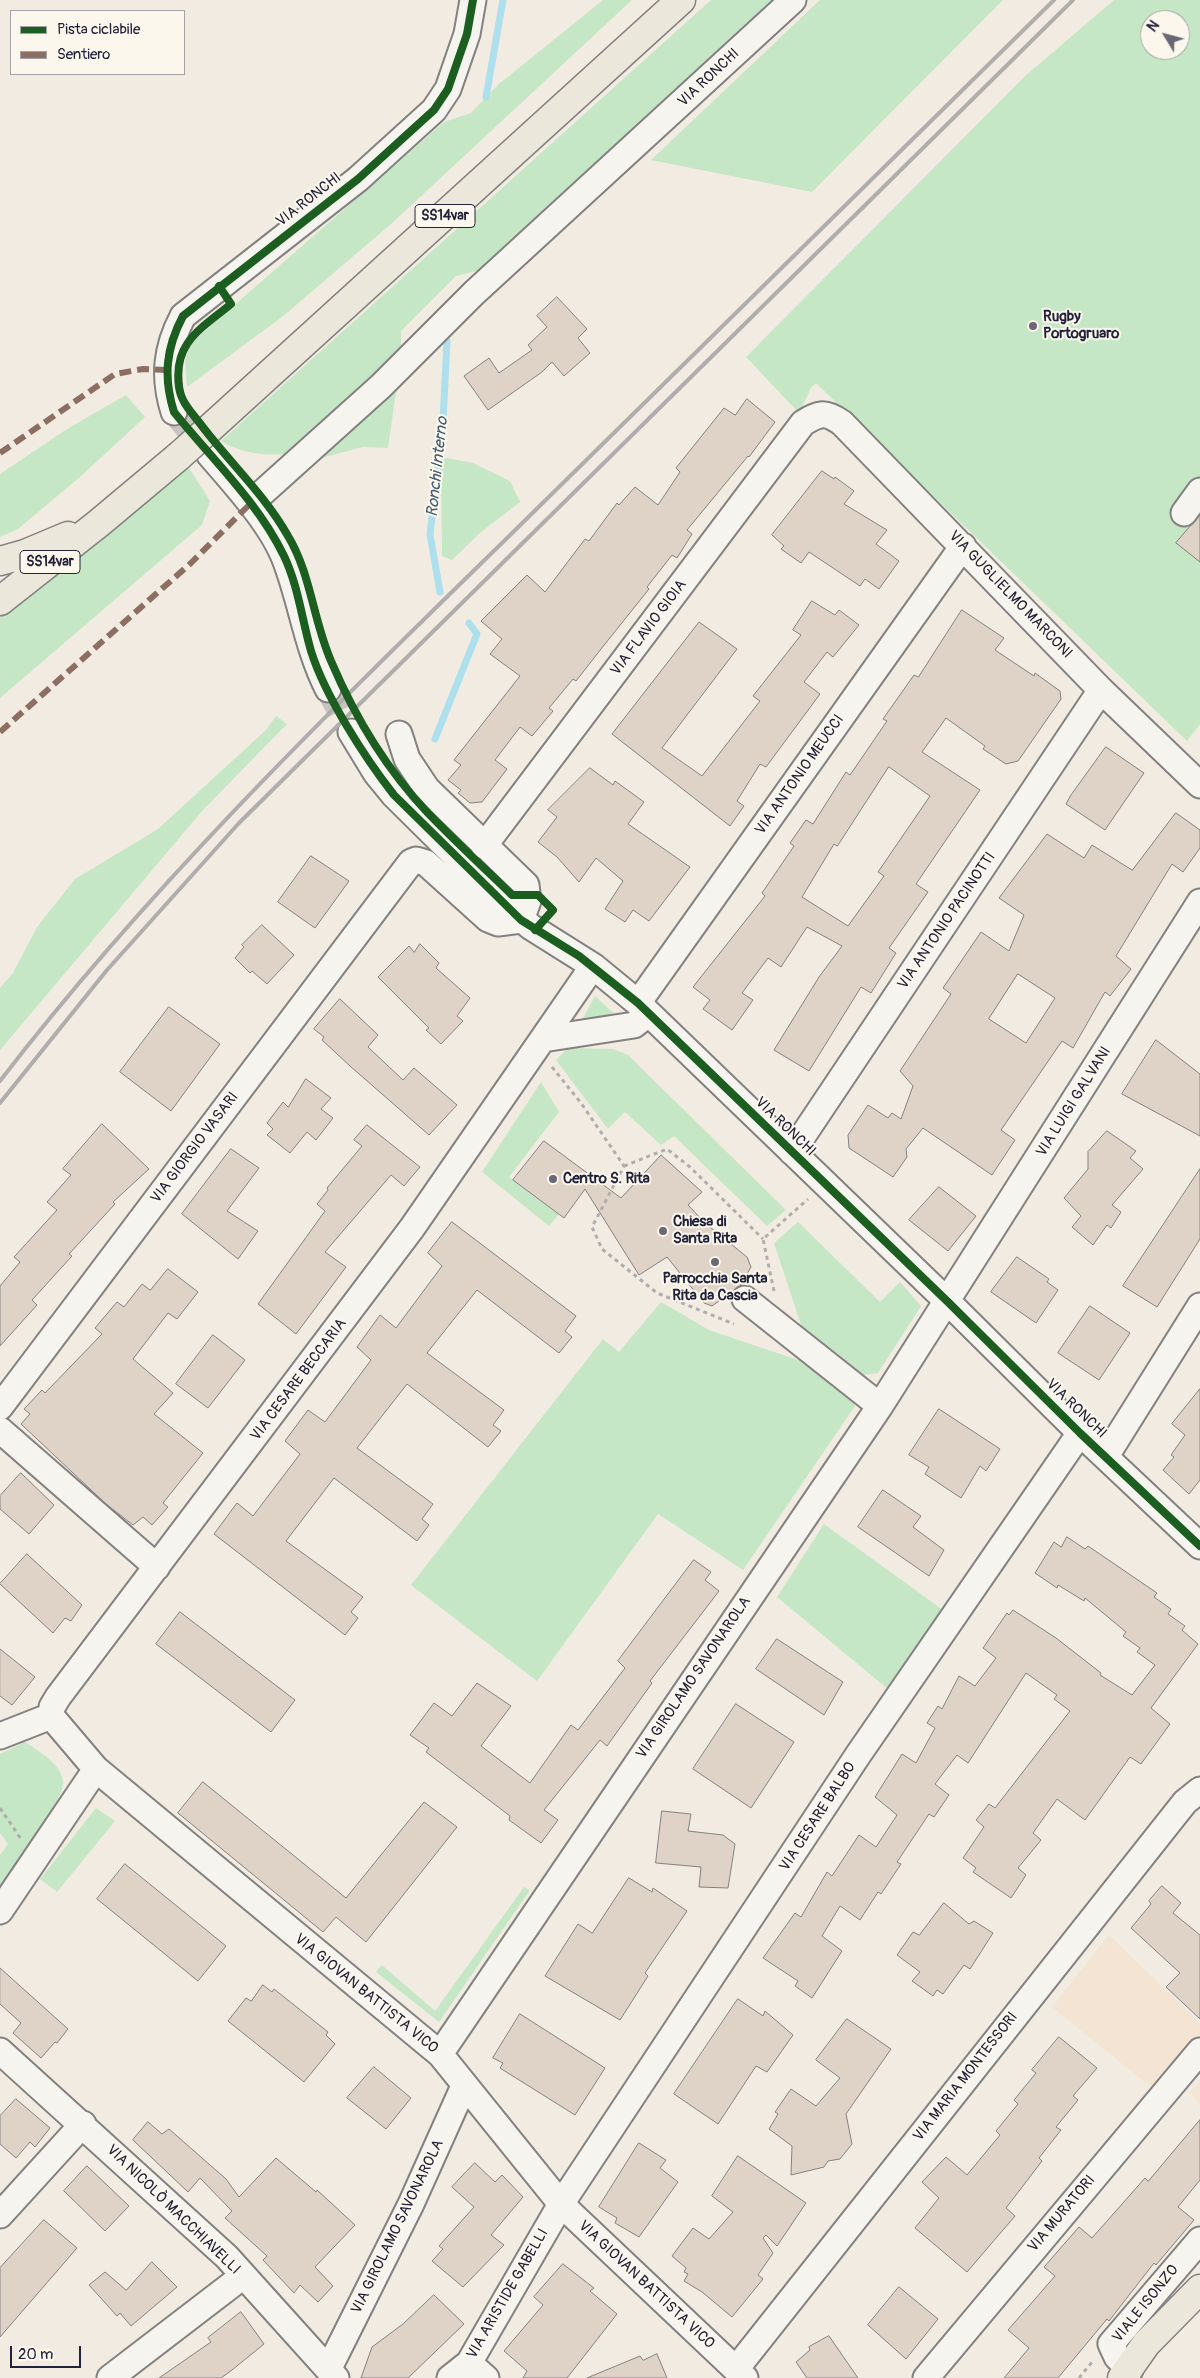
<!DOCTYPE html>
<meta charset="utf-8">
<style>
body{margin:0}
#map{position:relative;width:1200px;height:2378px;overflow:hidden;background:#f2ebe1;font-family:Pangolin,sans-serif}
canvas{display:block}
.legend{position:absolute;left:10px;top:10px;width:175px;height:65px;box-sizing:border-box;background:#fbf7ec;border:1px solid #a4a2a5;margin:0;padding:6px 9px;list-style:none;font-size:15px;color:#22223b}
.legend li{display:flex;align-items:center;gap:10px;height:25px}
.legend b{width:25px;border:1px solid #a4a2a5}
.north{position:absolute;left:1140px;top:10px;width:50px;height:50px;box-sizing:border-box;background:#fbf7ec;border:1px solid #a4a2a5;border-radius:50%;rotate:307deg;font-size:14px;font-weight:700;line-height:20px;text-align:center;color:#22223b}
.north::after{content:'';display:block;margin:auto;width:18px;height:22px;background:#6b6875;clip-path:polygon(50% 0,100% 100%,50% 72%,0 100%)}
.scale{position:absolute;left:10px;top:2346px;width:71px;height:22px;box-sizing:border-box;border:2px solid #22223b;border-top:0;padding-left:6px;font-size:15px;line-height:18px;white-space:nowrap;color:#22223b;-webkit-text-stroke:4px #fbf7ec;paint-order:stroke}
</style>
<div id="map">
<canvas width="1200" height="2378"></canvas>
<ul class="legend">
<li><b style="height:6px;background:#1b5e20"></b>Pista ciclabile</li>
<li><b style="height:6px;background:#8d6e63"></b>Sentiero</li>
</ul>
<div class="north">N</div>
<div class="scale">20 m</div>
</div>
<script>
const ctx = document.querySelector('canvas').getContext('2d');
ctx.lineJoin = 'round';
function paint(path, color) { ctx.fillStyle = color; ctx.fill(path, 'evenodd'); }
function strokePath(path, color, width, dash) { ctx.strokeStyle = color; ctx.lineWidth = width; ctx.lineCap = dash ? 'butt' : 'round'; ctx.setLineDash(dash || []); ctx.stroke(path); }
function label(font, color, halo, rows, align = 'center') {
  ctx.font = font + ' Pangolin,sans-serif'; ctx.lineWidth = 4; ctx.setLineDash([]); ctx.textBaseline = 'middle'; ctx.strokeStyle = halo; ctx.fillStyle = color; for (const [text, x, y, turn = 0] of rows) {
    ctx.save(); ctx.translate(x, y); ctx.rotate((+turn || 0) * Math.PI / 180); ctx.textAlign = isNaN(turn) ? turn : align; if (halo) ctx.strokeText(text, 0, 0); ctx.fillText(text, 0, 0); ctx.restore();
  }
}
paint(new Path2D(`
 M1109 1935 1200 2023V2038L1156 2091 1052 2007Z
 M1200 2081V2104L1189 2093Z`), '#f3e4d3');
paint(new Path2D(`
 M603 0H632L391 224 282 317 187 387 185 361 191 343 444 122 471 113 499 84Z
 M711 0H779L488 268 456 276 401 331V351L286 454C263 456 241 453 221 441Z
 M820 0H1003L812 192 651 160Z
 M1114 0H1200V724L1187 741 816 383 811 388 799 413 746 357 1024 77ZM1150 20H1180V50H1150Z
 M397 385 388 448 363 447 310 461Z
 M126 395 145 417 81 476 18 529 0 537V474L67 429Z
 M441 457 473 463 510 481 520 502 481 532 452 560 442 556Z
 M184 460 210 501 202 525 0 698V613Z
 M276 716 287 724 202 811 0 1050V988L13 973 37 927 75 879 158 829 266 730Z
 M595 996 619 1018 578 1027Z
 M568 1048 613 1049 628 1055 786 1210 767 1226 674 1136 661 1145 625 1112 608 1129 556 1060Z
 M541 1082 559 1112 509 1177 559 1214 549 1226 482 1172Z
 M798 1222 880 1302 900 1282 921 1306 878 1373 864 1375 812 1341 802 1328 774 1243Z
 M661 1302 709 1330 798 1360 853 1397 855 1406 743 1570 658 1514 537 1681 411 1585 603 1339 619 1352Z
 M824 1524 943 1610 889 1690 777 1597Z
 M25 1742C38 1751 64 1765 63 1784 62 1804 13 1866 0 1886V1855L8 1844 0 1833V1754Z
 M96 1808 115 1821 57 1892 40 1879Z
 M524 1887 530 1890 439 2022 376 1972 382 1965 435 2011Z`), '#c5e7c5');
strokePath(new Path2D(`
 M486 97 503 0
 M440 592 430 534 443 422 447 341
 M435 739 477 634 469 623`), '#ade0ec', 7);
const building = new Path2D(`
 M557 297 587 329 578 338 590 353 564 376 552 362 542 372 488 410 464 376 489 358 499 373 532 350 528 345 547 327 537 316Z
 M747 399 775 422 749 457 748 456 687 530 692 534 677 558 672 555 647 587 649 589 601 649 576 681 573 679 549 708 553 711 532 736 520 727 495 760 507 769 482 802 470 803 458 793 461 790 448 780 461 765 454 760 520 676 490 654 502 639 481 621 527 575 545 592 585 539 589 541 617 503 619 505 635 487 658 505 680 472 676 468 724 408 735 415Z
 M822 471 834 479 835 477 854 491 844 504 887 530 876 544 899 561 879 589 865 579 860 586 809 552 801 563 781 549 784 546 772 535Z
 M1200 515V562L1176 543Z
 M812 601 835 615 839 610 859 625 833 657 827 652 804 682 820 694 766 767 760 764 737 801 744 806 730 826 612 734 699 622 737 649 662 748 702 776 760 701 753 696 801 635 793 630Z
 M962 610 1004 638 995 650 1034 676 1035 673 1060 691 1061 699 1018 761 1006 764 983 749 985 746 946 718 922 752 980 790 916 884 928 892 889 948 896 953 871 993 861 987 809 1071 774 1050 819 977 842 946 807 927 781 967 768 958 742 993 753 1000 732 1030 703 1009 710 1000 693 987 765 896 762 893 794 846 790 843 806 820 813 824 846 772 850 775 887 721 883 719 914 675 918 677ZM889 767 930 796 878 872 884 876 848 926 802 897 834 844 837 846Z
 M1106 747 1144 773 1105 830 1066 804 1071 795Z
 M590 768 613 785 615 781 644 802 628 824 690 867 649 921 633 910 625 922 605 909 623 881 596 858 579 882 557 857 538 842 557 817 548 810Z
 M1176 813 1200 830V848L1183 872 1172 864 1116 956 1131 969 1110 996 1105 992 1073 1048 1062 1041 1001 1130 1015 1140 992 1175 923 1128 906 1149 907 1157 893 1177 849 1148 848 1135 868 1105 888 1118 892 1113 901 1119 913 1086 900 1071 951 994 943 988 981 932 1009 951 1024 915 999 898 1047 834 1084 858 1092 845 1132 870ZM1018 974 1055 998 1026 1043 989 1019Z
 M311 856 349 881 315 928 278 902Z
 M262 925 294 955 267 984 252 971 250 973 235 958 244 947 242 945Z
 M420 944 439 963 436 968 470 998 457 1016 463 1021 441 1044 426 1030 429 1028 378 977 409 946 414 952Z
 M340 999 378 1035 368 1047 403 1080 414 1068 457 1105 429 1135 350 1066 322 1040 324 1037 314 1029Z
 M169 1007 220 1044 171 1111 120 1072Z
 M1156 1040 1200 1074V1136L1122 1094Z
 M306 1079 331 1098 321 1109 333 1118 316 1140 307 1132 290 1153 267 1135 273 1129 267 1123 283 1102 288 1107Z
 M102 1124 149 1169 113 1202 115 1204 69 1254 72 1256 32 1300 37 1305 0 1346V1286L20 1262 14 1257 57 1210 47 1202 71 1175 63 1169Z
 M367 1125 420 1167 404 1186 391 1175 325 1252 346 1267 296 1334 258 1304 325 1211 317 1204 328 1190 327 1188 362 1146 354 1140Z
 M1107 1131 1136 1151 1130 1158 1143 1169 1112 1205 1121 1212 1111 1228 1107 1225 1093 1245 1072 1227 1081 1216 1064 1198 1088 1169V1152Z
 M544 1141 621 1198 661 1155 702 1192 688 1205 705 1223 747 1257 751 1267 740 1286 734 1290 731 1296 729 1294 712 1306 704 1303 667 1257 639 1275 585 1189 564 1218 513 1180Z
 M231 1149 259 1168 227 1211 258 1231 238 1259 182 1214Z
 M1200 1169V1239L1157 1307 1123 1286Z
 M939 1187 976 1216 948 1251 909 1220Z
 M452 1222 576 1316 565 1331 572 1337 559 1353 477 1290 427 1353 504 1410 493 1425 501 1431 488 1447 407 1384 357 1448 433 1504 422 1519 429 1525 417 1541 334 1478 286 1541 363 1597 351 1612 358 1618 345 1635 214 1534 237 1503 253 1516 300 1454 285 1441 308 1410 325 1422 371 1360 357 1347 380 1315 396 1328 442 1266 428 1253Z
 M1017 1257 1049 1279 1047 1282 1058 1290 1036 1323 991 1292Z
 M168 1269 198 1292 177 1319 168 1313 133 1359 173 1393 154 1414 203 1453 163 1503 168 1507 152 1525 143 1517 133 1525 106 1504 21 1424 30 1414 24 1409 42 1390 45 1393 102 1334 95 1328 117 1302 124 1307 142 1284 150 1290Z
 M1090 1306 1130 1333 1099 1380 1058 1353Z
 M213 1335 245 1360 208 1408 176 1384Z
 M1200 1389V1480L1189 1494 1163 1470 1174 1457 1171 1455 1185 1435 1172 1424Z
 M939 1409 1000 1449 986 1471 980 1466 961 1498 925 1474 929 1467 909 1455Z
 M21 1473 54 1505 29 1534 0 1509V1496Z
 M883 1490 921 1516 913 1527 944 1550 929 1576 858 1527Z
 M1067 1537 1085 1549 1088 1546 1157 1593 1154 1597 1171 1609 1168 1614 1185 1626 1182 1630 1198 1644 1151 1708 1170 1724 1141 1764 1130 1757 1085 1820 1057 1799 1033 1833 1041 1840 1018 1868 1026 1875 1011 1898 973 1872 976 1868 963 1858 984 1827 976 1820 989 1804 995 1808 1070 1711 1054 1699 1057 1695 1026 1673 968 1763 957 1755 935 1784 949 1795 934 1817 929 1814 897 1862 901 1864 881 1894 878 1892 860 1920 840 1906 822 1936 842 1951 812 1998 795 1986 798 1981 763 1958 795 1913 801 1917 827 1872 832 1876 859 1835 876 1847 897 1815 875 1797 902 1754 916 1763 935 1728 927 1723 938 1706 942 1709 959 1676 975 1686 996 1658 983 1648 1007 1613 1009 1615 1013 1610 1056 1638 1101 1673 1100 1675 1132 1695 1155 1665 1137 1652 1140 1648 1123 1636 1126 1632 1085 1598 1084 1601 1058 1585 1057 1588 1035 1573 1054 1542 1061 1547Z
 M27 1554 82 1605 71 1621 65 1618 53 1633 0 1584Z
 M694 1560 711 1572 705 1580 719 1591 650 1681 652 1683 607 1746 600 1740 544 1810 558 1820 541 1843 509 1820 510 1816 426 1752 429 1748 410 1735 434 1703 452 1716 477 1683 511 1706 481 1746 530 1783 571 1725 578 1730 625 1668 618 1661Z
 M180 1612 295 1700 271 1732 156 1644Z
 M777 1639 843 1682 824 1715 756 1669Z
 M0 1649 35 1677 12 1705 0 1696Z
 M736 1704 794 1742 751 1808 693 1769Z
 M203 1782 346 1898 424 1802 457 1827 366 1942 336 1917 323 1932 178 1813Z
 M662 1811 691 1814 688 1831 723 1835 735 1844 728 1888 699 1887 701 1867 656 1863Z
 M125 1864 226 1946 198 1981 97 1899Z
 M629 1878 652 1892 653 1888 687 1911 645 1973 648 1976 620 2020 545 1976 578 1924 592 1933Z
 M1162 1886 1181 1903 1173 1913 1200 1935V2019L1166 1987 1180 1973 1131 1928 1151 1904 1149 1901Z
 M944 1903 969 1924 974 1921 993 1933 970 1969 964 1965 943 1994 937 1990 933 1996 912 1981 920 1972 897 1955 913 1932 919 1935Z
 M0 1968 68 2029 57 2043 55 2042 41 2058 13 2033 21 2023 0 2004Z
 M263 1985 272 1992 274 1989 328 2032 326 2035 335 2044 304 2082 228 2021 246 1998 251 2001Z
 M738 1999 763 2016 765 2011 793 2035 767 2072 756 2066 718 2124 674 2094Z
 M520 2014 605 2068 575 2115 500 2068 503 2063 493 2058Z
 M847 2019 891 2049 846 2114 852 2144 840 2159 828 2161 824 2167 791 2175 792 2146 769 2129 778 2114 775 2112 791 2089 816 2106 840 2078 816 2060Z
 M1059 2037 1097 2068 1073 2096 1078 2100 1056 2127 1061 2130 1039 2158 1042 2161 1006 2208 1015 2216 967 2272 915 2228 939 2198 922 2182 946 2157 967 2175 1000 2135 996 2131 1018 2104 1014 2100 1036 2073 1032 2070Z
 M374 2067 411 2098 386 2129 347 2098Z
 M16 2099 50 2128 35 2147 30 2142 16 2158 0 2144V2116Z
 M1200 2120V2180L1178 2207 1194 2220 1156 2265 1154 2263 1109 2321 1107 2319 1058 2378H1004L1029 2348 1008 2330 1055 2276 1044 2267 1079 2227 1092 2238 1145 2178 1148 2181Z
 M148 2122 162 2134 169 2129 226 2179 239 2197 276 2158 316 2192 317 2190 355 2225 315 2267 333 2286 318 2302 300 2285 294 2293 263 2260 267 2256 225 2218 232 2211 200 2178 188 2192 133 2140Z
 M639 2143 666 2160 660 2168 678 2182 639 2237 615 2223 617 2218 599 2207Z
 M738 2156 806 2203 777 2246 766 2235 763 2238 773 2253 758 2275 763 2279 732 2317 702 2292 684 2281 688 2274 684 2272 686 2268 672 2256 693 2228 709 2239 733 2212 712 2196Z
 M475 2163 495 2182 502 2175 523 2197 491 2235 504 2245 463 2287 432 2261 443 2249 439 2246 474 2207 452 2187Z
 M87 2166 129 2206 105 2231 64 2191Z
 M44 2220 77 2248 0 2337V2268Z
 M152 2262 177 2287 131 2326 120 2313 117 2316 89 2285 105 2272 126 2290Z
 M563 2264 594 2288 590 2291 617 2314 567 2378H523L527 2371 504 2351 543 2305 534 2297Z
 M899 2287 938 2319 906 2359 868 2325Z
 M434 2295 464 2324 408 2378H361L372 2347 403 2324Z
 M241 2312 264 2344 232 2370 221 2378H159L211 2342 208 2338Z
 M829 2336 858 2378H807L796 2362 810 2350 809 2347Z
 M657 2354 667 2378H587L640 2356 643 2360Z`);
paint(building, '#dfd3c8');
strokePath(building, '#848181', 1);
strokePath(new Path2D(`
 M174 412 209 454
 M328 689 351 732`), '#c8c3c0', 25, [25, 12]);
const minor = new Path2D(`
 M174 412C163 377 166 348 183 316L358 179 434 110 448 89 467 34 473 0
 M209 454C234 483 271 523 285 559 302 603 306 645 328 689
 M251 503 381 386 474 293 793 0
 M1184 513 1200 491
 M351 732 376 773 394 795 504 904 531 927 593 966 638 1003 948 1302 1080 1433 1200 1546
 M399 734 407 759 427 789 526 885 528 901 521 920
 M484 846 803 423C820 413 825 411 842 423L1101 690 1200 785
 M638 1003 963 546
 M543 1039 634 1025 648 1014
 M792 1152 1101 690
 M745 1299 880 1406
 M0 1407 411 862 416 860 426 863 488 919 498 923 521 920
 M0 1430 157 1567
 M1106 1456 1200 1306
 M51 1716 96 1769 440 2054 561 2204 745 2378
 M51 1716 52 1707 58 1697 412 1228 593 966
 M0 1736 51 1716
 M0 1911 96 1769
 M0 2051 227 2257 336 2378
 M440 2054 880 1406 1200 902
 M0 2215 83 2124
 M469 2363 486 2378
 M329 2368 411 2204 464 2086
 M736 2369 1185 1802 1200 1790
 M1130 2370 1117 2357 1111 2344 1200 2240
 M110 2378 243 2276
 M450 2378 469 2363 561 2204 858 1755 1080 1433
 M926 2378 1200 2051`);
const major = new Path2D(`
 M1122 2378 1146 2344 1200 2289`);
const highway = new Path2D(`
 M208 430 681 0
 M0 561 25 554 68 536
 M0 601 99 523 179 456`);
strokePath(minor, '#848181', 29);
strokePath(major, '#848181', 31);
strokePath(highway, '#848181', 31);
strokePath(new Path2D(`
 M552 1067 581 1103 624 1166 592 1227 602 1249 657 1293 734 1324
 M624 1166 667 1149 690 1167 763 1239
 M774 1291 763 1239 808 1199
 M0 1808 21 1839
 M1079 2378 1093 2361`), '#b0aead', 3, [4, 4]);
strokePath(minor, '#f5f4ef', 25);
strokePath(major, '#ece7db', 28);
strokePath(highway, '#ece7db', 28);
strokePath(new Path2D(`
 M0 1081C150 886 326 715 502 543 686 362 870 181 1054 0
 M0 1103 107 970 239 823 1073 0`), '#b0aead', 4);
const highwayBridge = new Path2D(`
 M179 456 208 430`);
strokePath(highwayBridge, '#848181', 31, []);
strokePath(highwayBridge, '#ece7db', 28);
strokePath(new Path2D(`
 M0 453 115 374 143 369 167 370
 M0 732 191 563 251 503`), '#8d6e63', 6, [12, 6]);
strokePath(new Path2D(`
 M473 0 467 34 448 89 434 110 358 179 183 316C166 348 163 377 174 412 211 458 258 502 284 556 298 585 302 620 311 651 325 696 365 758 394 795L521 920 579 956 638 1003 948 1302 1080 1433 1200 1546
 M219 286 231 304C201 329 173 342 179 387 181 403 193 414 202 426 230 463 265 495 288 536 311 574 313 620 331 661 354 715 387 770 428 813 455 841 484 868 512 895H538L553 910 535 930`), '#1b5e20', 8);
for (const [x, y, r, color] of [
 [1033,326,5,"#6b6875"],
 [553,1179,5,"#6b6875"],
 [663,1231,5,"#6b6875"],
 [715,1262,5,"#6b6875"]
]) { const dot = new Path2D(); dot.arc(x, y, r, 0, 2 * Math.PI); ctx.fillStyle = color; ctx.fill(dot); strokePath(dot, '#fbf7ec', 2); }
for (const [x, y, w] of [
 [445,216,60],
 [50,562,60]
]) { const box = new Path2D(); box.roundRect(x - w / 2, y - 11.5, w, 23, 4); ctx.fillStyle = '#fbf7ec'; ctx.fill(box); strokePath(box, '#22223b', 1); }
label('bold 14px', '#22223b', null, [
 ["SS14var",445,216],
 ["SS14var",50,562]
]);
label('15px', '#22223b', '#fbf7ec', [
 ["VIA RONCHI",709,78,-43],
 ["VIA RONCHI",309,200,-38],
 ["VIA GUGLIELMO MARCONI",1010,595,46],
 ["VIA FLAVIO GIOIA",649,628,-53],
 ["VIA ANTONIO MEUCCI",800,775,-55],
 ["VIA ANTONIO PACINOTTI",947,921,-56],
 ["VIA LUIGI GALVANI",1074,1102,-58],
 ["VIA RONCHI",785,1127,44],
 ["VIA GIORGIO VASARI",195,1148,-53],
 ["VIA CESARE BECCARIA",299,1380,-53],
 ["VIA RONCHI",1076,1409,44],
 ["VIA GIROLAMO SAVONAROLA",694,1678,-56],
 ["VIA CESARE BALBO",818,1817,-57],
 ["VIA GIOVAN BATTISTA VICO",366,1994,39],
 ["VIA MARIA MONTESSORI",966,2077,-52],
 ["VIA NICOLÒ MACCHIAVELLI",173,2210,44],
 ["VIA MURATORI",1062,2214,-50],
 ["VIA GIROLAMO SAVONAROLA",398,2227,-64],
 ["VIA GIOVAN BATTISTA VICO",646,2285,43],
 ["VIA ARISTIDE GABELLI",508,2294,-60],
 ["VIALE ISONZO",1146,2304,-51]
]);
label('bold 15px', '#22223b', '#fbf7ec', [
 ["Rugby",1043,317],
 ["Portogruaro",1043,334],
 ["Centro S. Rita",563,1179],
 ["Chiesa di",673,1222],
 ["Santa Rita",673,1239],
 ["Parrocchia Santa",715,1279,"center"],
 ["Rita da Cascia",715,1296,"center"]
], 'left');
label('italic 16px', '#435a71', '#fbf7ec', [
 ["Ronchi Interno",438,467,-84]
]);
</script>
